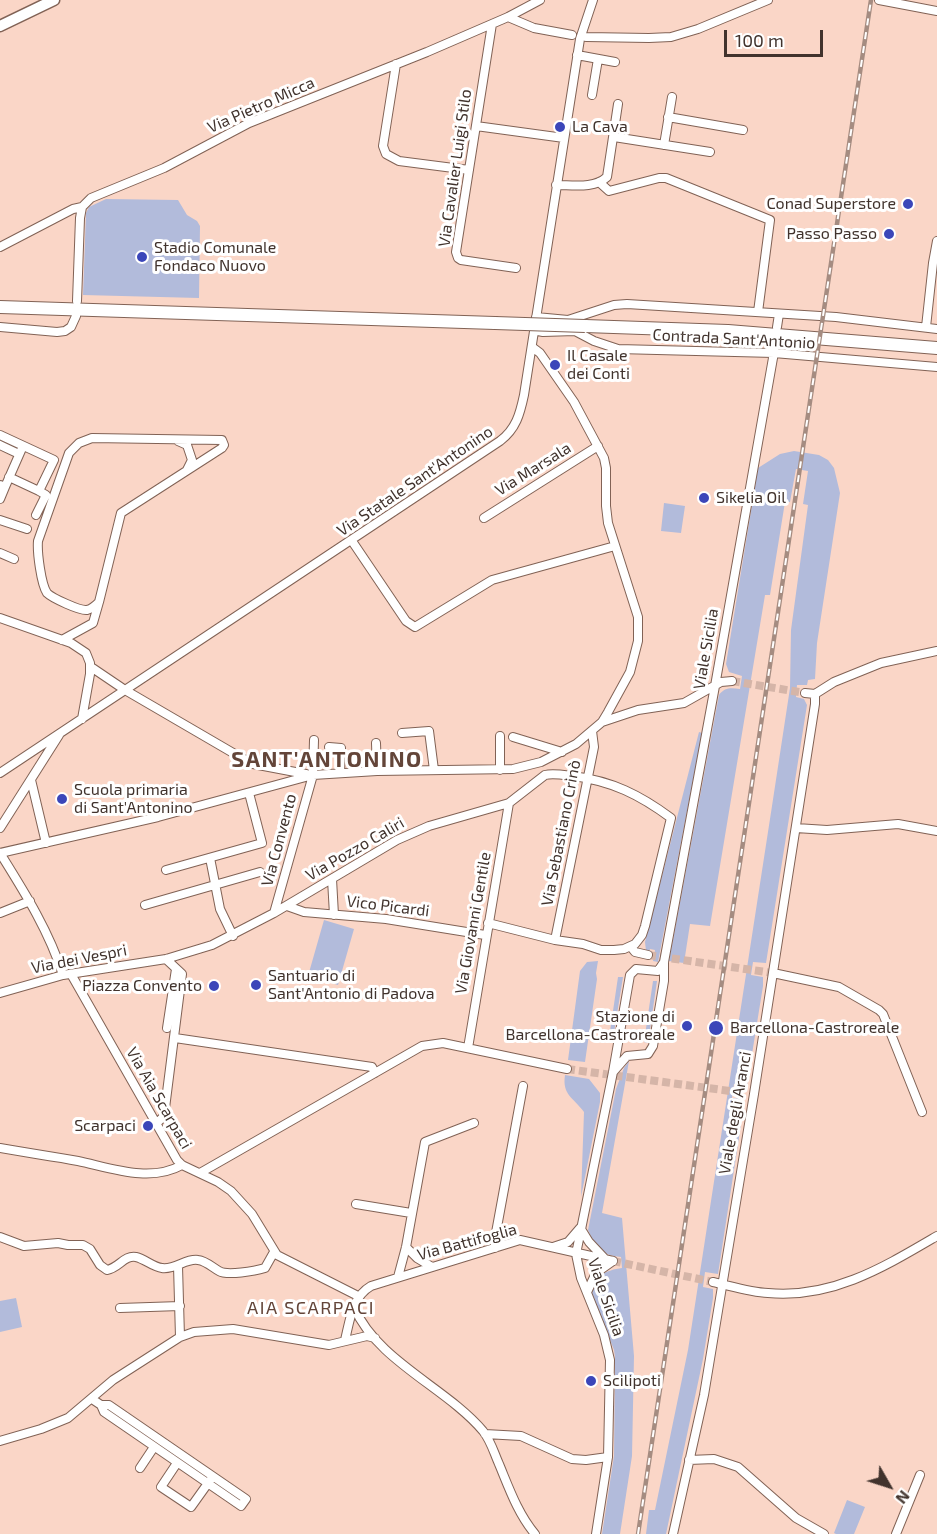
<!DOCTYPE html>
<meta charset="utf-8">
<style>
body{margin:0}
#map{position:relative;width:937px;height:1534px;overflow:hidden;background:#fad6c7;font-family:"Exo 2",sans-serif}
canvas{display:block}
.north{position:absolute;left:859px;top:1456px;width:60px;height:60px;-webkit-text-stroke:4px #fff;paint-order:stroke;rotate:129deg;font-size:16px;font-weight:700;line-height:24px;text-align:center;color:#41332d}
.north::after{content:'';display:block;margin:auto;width:21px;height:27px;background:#41332d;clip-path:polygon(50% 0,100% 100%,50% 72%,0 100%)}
.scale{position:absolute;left:724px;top:30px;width:99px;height:27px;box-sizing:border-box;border:3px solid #41332d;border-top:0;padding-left:8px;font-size:18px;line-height:21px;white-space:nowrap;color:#41332d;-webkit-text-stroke:4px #fff;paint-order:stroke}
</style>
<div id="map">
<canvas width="937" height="1534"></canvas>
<div class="north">N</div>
<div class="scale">100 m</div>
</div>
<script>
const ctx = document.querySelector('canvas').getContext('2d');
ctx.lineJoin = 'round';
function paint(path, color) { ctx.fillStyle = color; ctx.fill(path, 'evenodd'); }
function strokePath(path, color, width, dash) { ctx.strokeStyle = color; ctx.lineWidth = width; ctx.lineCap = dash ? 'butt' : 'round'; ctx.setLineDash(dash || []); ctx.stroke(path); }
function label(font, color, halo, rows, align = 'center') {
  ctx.font = font + ' "Exo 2",sans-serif'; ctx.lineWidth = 6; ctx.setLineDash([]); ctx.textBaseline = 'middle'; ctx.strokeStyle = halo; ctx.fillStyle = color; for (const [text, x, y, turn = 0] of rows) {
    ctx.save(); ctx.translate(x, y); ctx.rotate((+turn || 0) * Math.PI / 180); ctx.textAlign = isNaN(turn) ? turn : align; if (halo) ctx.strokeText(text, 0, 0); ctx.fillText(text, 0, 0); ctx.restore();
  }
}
paint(new Path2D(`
 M106 199 178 200 187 215 197 221 200 226 199 298 83 295 86 213 89 207Z
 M794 451 819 455 828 460 834 468 840 493 817 643 815 679 808 680 807 685H797L796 697 804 699 807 705 766 963 753 962 751 975 763 977V986L747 1085 734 1084 732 1098 744 1099V1105L718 1274 705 1272 703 1287 713 1289V1298L703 1359 666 1534H646L649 1510H655L688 1350 772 806 790 688 791 630 808 505 803 504 808 471 796 469 790 502H785L770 595H765L710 926 690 924 684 963 669 961 719 695C725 687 731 688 740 689L742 676 729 672 726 664 758 468 780 454Z
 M664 503 685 506 681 533 661 531Z
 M699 732 702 733 658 962 653 961 655 950 650 949 649 952 646 951 645 942Z
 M324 920 354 929 338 985 308 976Z
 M598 961 596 973 597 979 585 1062 568 1060 580 971 587 962Z
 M618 977H623L613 1039 609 1038Z
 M653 981H657L648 1043 644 1042Z
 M629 1061 602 1213 622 1218 634 1356 632 1456 620 1534H602L614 1456 615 1357 614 1350 592 1294C594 1276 606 1270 622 1268L621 1257C601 1255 596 1248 588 1230L616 1089 624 1068Z
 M565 1075 589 1079 600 1093V1102L581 1197 584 1112C573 1097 562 1095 565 1075Z
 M16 1298 22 1327 0 1332V1301Z
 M847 1500 865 1507 854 1534H836L834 1533Z`), '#b2bbdb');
strokePath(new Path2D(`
 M732 681 805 693
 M648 955 773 973
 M567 1069 745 1093
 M613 1261 713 1282`), '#d5b5a8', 8, [8, 4]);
const minor = new Path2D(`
 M879 0 937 11
 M508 17 534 28 572 35
 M492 24 456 252 458 258 461 260 516 268
 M586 37 649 38 671 37 698 29 768 0
 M577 55 615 62
 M396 64 383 146 386 154 399 161 469 170
 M592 95 598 59
 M668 117 743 130
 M476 126 564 138
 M614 137 710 152
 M664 145 672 97
 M599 182 609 191 659 178H666L770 220 758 312
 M556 185C573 185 594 189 607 177L618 104
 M0 247 73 209 82 207 91 198 164 168 249 123 427 52 508 17 540 0
 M77 301 80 218 82 207
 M536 317 568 320 614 305 627 304 836 317 937 329
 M0 327 57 332 65 331 71 327 76 316
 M535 327 538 331 543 332 575 331 594 341 618 349 774 353 937 367
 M777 327 779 314
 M926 327 933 263 937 241
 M0 435 54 460 39 491 9 477
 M178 441 187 445 192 460 187 470
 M0 445 19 454
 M0 485 5 487 23 446
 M0 499 5 487
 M36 515 46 495 39 491
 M484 518 598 446
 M0 520 27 529
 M352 541 406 621 415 627 492 580 615 546
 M0 553 14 559
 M0 618 71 643 86 653 90 663V674L82 719
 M62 640 93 623 99 602C95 606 92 609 87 610 80 611 52 598 47 593 41 584 37 552 38 541L69 453 79 443 92 438 222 440 224 445 222 448 121 513 99 602
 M91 667 125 690 240 757 253 764 311 775
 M805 693 815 694 834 682 881 663 937 651
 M602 722 638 710 684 703 721 682 732 681
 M402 733 429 731 434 770
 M513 737 562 752
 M376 743 377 771
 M329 747 341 748 340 773
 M500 770V736
 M0 773 500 441C516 429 520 414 524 395L580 39 593 0
 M31 780 46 843
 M0 828 59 735
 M796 828 827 830 898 824 937 831
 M0 853 158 817 313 775 377 771 513 769 541 762 576 744 602 722 608 712 630 672 638 641V617L608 523 606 506V468L604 458 574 402 540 353 532 347
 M0 853C25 893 49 931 63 975
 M210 858 220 909 233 936
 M166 870 262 843 249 793
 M332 879 334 915
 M145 905 260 872
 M287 906 304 912 386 919 485 935
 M0 913 30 901
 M274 913 313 775 314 740
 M555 940 594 747 592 731
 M631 947 635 952 648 955
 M773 973 839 987 879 1010 883 1014 922 1112
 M71 974 177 1160 182 1165 218 1182 231 1191 252 1214 277 1255 358 1296
 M0 993 63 975 166 959 212 945 274 913 397 840 429 826 509 803 545 775C553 773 564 775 573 776 612 781 640 795 671 818L645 926 642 935 635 944 624 949 614 950H601L583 944 555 940 488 923
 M167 1028 176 969
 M175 1038 372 1067 375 1073
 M468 1048 509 803
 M613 1072 627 1056 648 1054 653 1046 664 981V962L715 686 776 341
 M157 1123 164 1116 182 974 166 959
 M0 1148C26 1153 52 1156 78 1161 111 1168 150 1183 182 1165
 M200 1173 422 1046 443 1043 567 1069
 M356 1204 411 1213
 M581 1229 589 1242 605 1259
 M0 1237 24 1246 58 1243 68 1245H83L90 1249 100 1265 107 1270C119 1268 124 1255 136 1257 145 1259 153 1267 162 1268 175 1270 186 1258 198 1260 206 1261 212 1267 219 1271 227 1276 255 1271 265 1268L274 1252
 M406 1247 417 1258 432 1267
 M553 1247 568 1242 580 1228
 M495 1248V1238L523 1086
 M178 1266 180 1337
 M398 1277 406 1247 425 1142 474 1123
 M713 1282C731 1286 750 1292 768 1293 832 1299 884 1267 937 1236
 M587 1292 596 1273 613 1261
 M354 1307C377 1361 447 1388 483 1431 491 1441 494 1453 499 1464 509 1488 518 1514 535 1534
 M120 1308 180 1306
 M345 1340C350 1320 352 1297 371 1286L520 1240 613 1261
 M92 1399 101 1405 104 1412 241 1506 246 1499 109 1405H101
 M485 1434 521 1436 572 1459 586 1460 608 1457
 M0 1441 41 1429 68 1418 113 1380 180 1337 194 1332 233 1329 329 1345 367 1336 375 1338
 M689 1460 714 1459 738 1467 796 1518 824 1534
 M177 1463 161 1487 191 1507 211 1479
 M140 1468 154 1447
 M596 1534 608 1457 610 1360 604 1335 581 1278 576 1254 613 1072 630 975 636 969 658 971 664 962
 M673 1534 704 1395 754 1094 815 704V694
 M896 1534 920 1475`);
const major = new Path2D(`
 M0 26 54 0`);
const highway = new Path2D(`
 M0 307 495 323
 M585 326 728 331 937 348`);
strokePath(minor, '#816255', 10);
strokePath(major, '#816255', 13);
strokePath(highway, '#816255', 14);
strokePath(minor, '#fff', 8);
strokePath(major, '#fff', 10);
strokePath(highway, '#fff', 12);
const rail = new Path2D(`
 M638 1534 871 0`);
strokePath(rail, '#a58c81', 4.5);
strokePath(rail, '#fff', 2, [7]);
const highwayBridge = new Path2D(`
 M495 323 585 326`);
strokePath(highwayBridge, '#816255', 14, []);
strokePath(highwayBridge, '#fff', 12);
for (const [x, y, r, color] of [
 [560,127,6,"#3b46b9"],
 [908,204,6,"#3b46b9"],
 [889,234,6,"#3b46b9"],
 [142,257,6,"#3b46b9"],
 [555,365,6,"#3b46b9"],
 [704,498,6,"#3b46b9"],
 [62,799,6,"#3b46b9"],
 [256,985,6,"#3b46b9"],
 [214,986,6,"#3b46b9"],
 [687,1026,6,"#3b46b9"],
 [716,1028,8,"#3b46b9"],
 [148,1126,6,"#3b46b9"],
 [591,1381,6,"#3b46b9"]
]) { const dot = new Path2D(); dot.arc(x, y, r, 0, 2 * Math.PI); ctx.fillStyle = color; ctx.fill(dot); strokePath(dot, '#fff', 2); }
label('16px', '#41332d', '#fff', [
 ["Via Pietro Micca",261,105,-24],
 ["Via Cavalier Luigi Stilo",455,168,-82],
 ["Contrada Sant'Antonio",734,339,3],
 ["Via Marsala",533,469,-32],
 ["Via Statale Sant'Antonino",415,481,-34],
 ["Viale Sicilia",706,649,-80],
 ["Via Sebastiano Crinò",561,833,-79],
 ["Via Convento",279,840,-75],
 ["Via Pozzo Caliri",355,849,-30],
 ["Vico Picardi",388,906,7],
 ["Via Giovanni Gentile",473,923,-80],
 ["Via dei Vespri",79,959,-11],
 ["Via Aia Scarpaci",159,1098,60],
 ["Viale degli Aranci",735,1113,-80],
 ["Via Battifoglia",467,1242,-15],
 ["Viale Sicilia",606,1297,71]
]);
label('16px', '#41332d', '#fff', [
 ["La Cava",572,127],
 ["Conad Superstore",896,204,"right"],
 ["Passo Passo",877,234,"right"],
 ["Stadio Comunale",154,248],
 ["Fondaco Nuovo",154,266],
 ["Il Casale",567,356],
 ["dei Conti",567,374],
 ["Sikelia Oil",716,498],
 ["Scuola primaria",74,790],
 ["di Sant'Antonino",74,808],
 ["Santuario di",268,976],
 ["Sant'Antonio di Padova",268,994],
 ["Piazza Convento",202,986,"right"],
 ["Stazione di",675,1017,"right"],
 ["Barcellona-Castroreale",675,1035,"right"],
 ["Barcellona-Castroreale",730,1028],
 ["Scarpaci",136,1126,"right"],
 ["Scilipoti",603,1381]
], 'left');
ctx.letterSpacing = '1.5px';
label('18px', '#634539', '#fff', [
 ["AIA SCARPACI",311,1308]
]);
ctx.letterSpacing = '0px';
ctx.letterSpacing = '1.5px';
label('bold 22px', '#634539', '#fff', [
 ["SANT'ANTONINO",327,760]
]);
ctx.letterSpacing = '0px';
</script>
